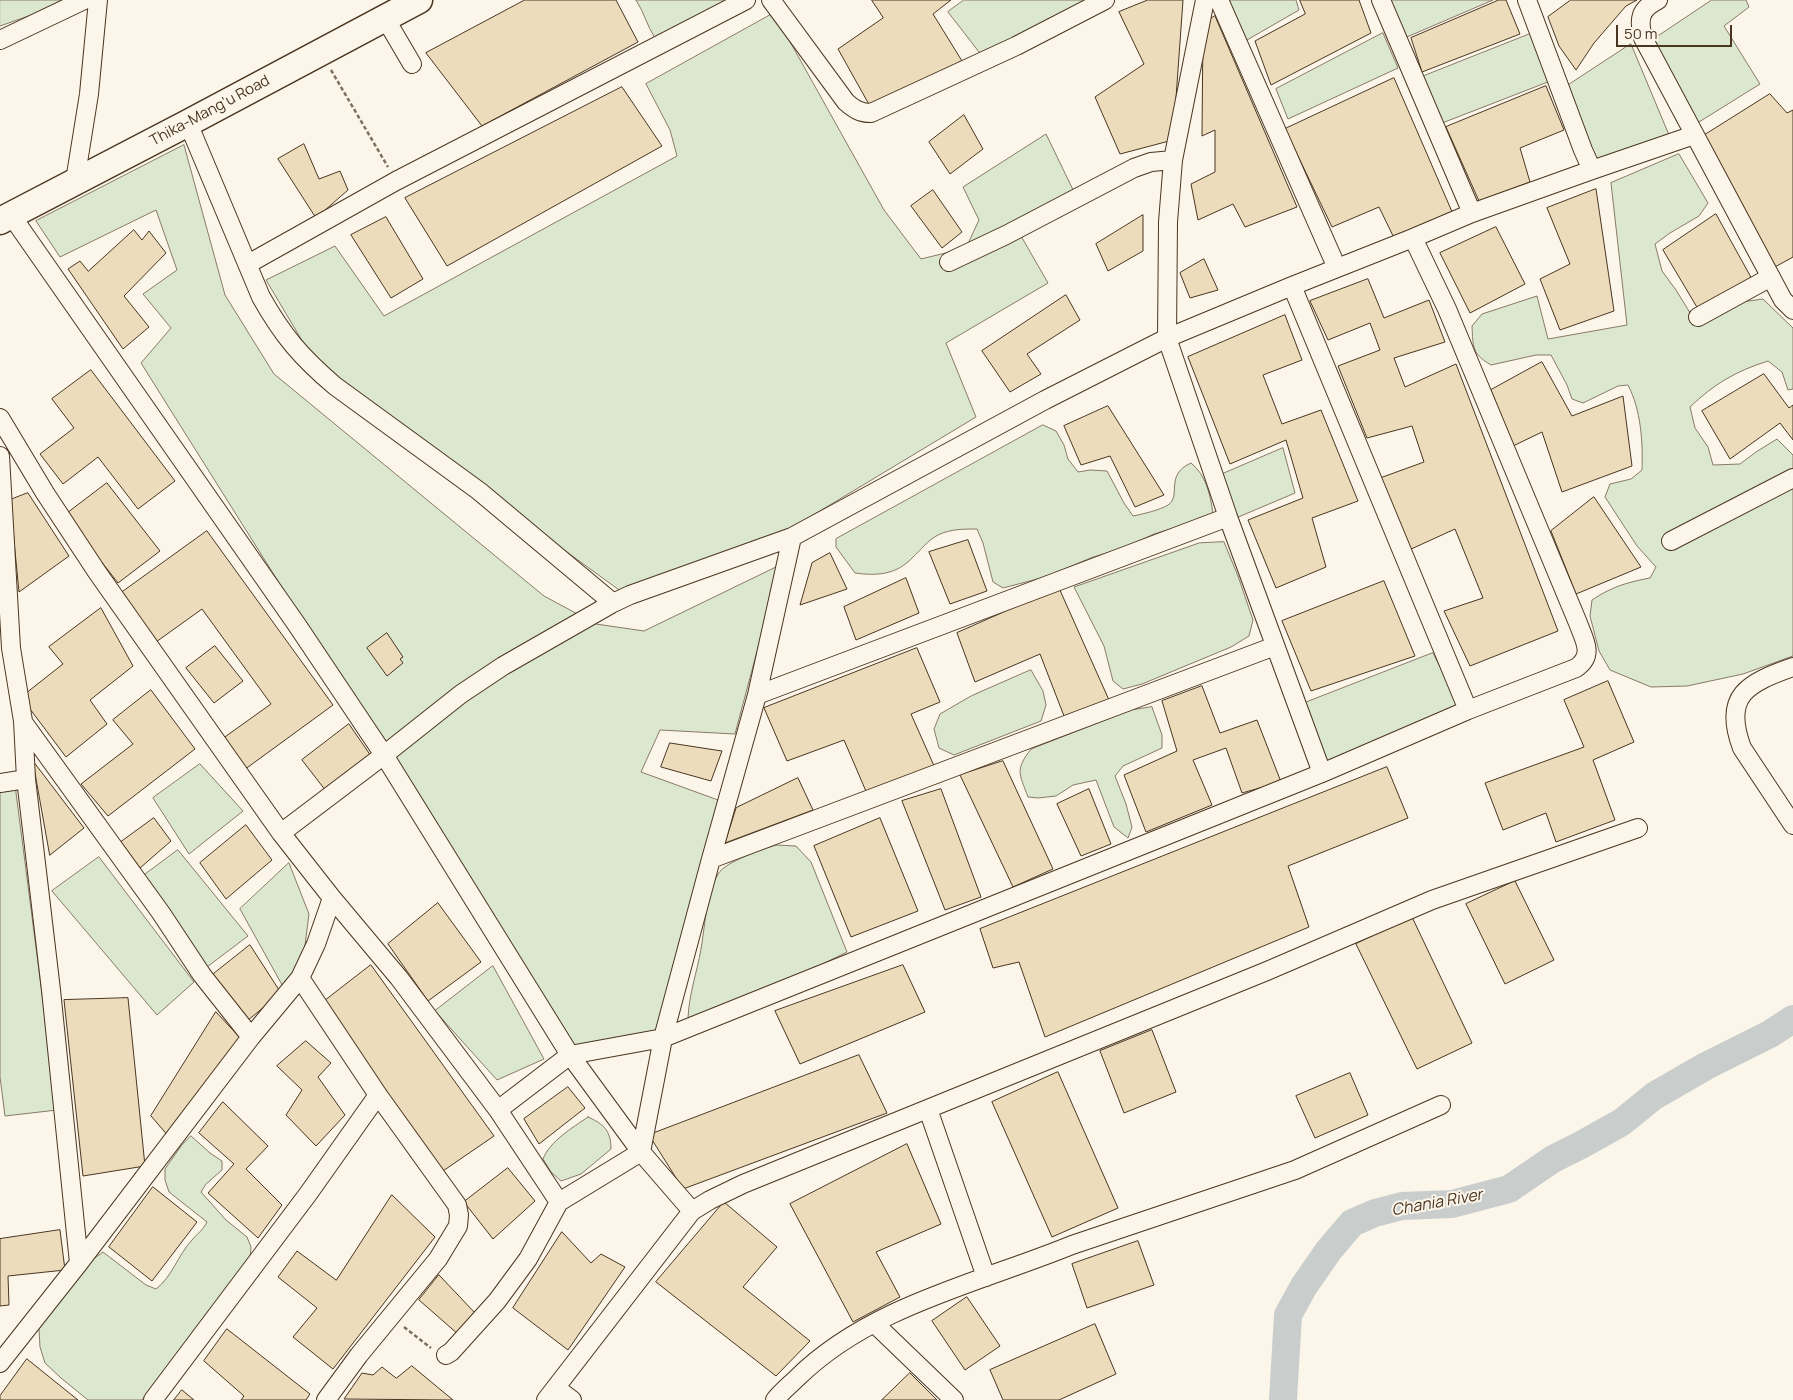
<!DOCTYPE html>
<style>
body{margin:0}
#map{position:relative;width:1793px;height:1400px;overflow:hidden;background:#fbf6e9;font-family:Manrope,sans-serif}
canvas{display:block}
.scale{position:absolute;left:1616px;top:25px;width:116px;height:22px;box-sizing:border-box;border:2px solid #4a3520;border-top:0;padding-left:6px;font-size:15px;line-height:18px;white-space:nowrap;color:#4a3520;-webkit-text-stroke:4px #fbf6e9;paint-order:stroke}
</style>
<div id="map">
<canvas width="1793" height="1400"></canvas>
<div class="scale">50 m</div>
</div>
<script>
const ctx = document.querySelector('canvas').getContext('2d');
ctx.lineJoin = 'round';
function paint(path, color) { ctx.fillStyle = color; ctx.fill(path, 'evenodd'); }
function strokePath(path, color, width, dash) { ctx.strokeStyle = color; ctx.lineWidth = width; ctx.lineCap = dash ? 'butt' : 'round'; ctx.setLineDash(dash || []); ctx.stroke(path); }
function label(font, color, halo, rows, align = 'center') {
  ctx.font = font + ' Manrope,sans-serif'; ctx.lineWidth = 4; ctx.setLineDash([]); ctx.textBaseline = 'middle'; ctx.strokeStyle = halo; ctx.fillStyle = color; for (const [text, x, y, turn = 0] of rows) {
    ctx.save(); ctx.translate(x, y); ctx.rotate((+turn || 0) * Math.PI / 180); ctx.textAlign = isNaN(turn) ? turn : align; if (halo) ctx.strokeText(text, 0, 0); ctx.fillText(text, 0, 0); ctx.restore();
  }
}
const green = new Path2D(`
 M0 0H74L0 26Z
 M636 0H739L655 38C647 26 644 12 636 0Z
 M964 0H1097L986 61 948 12Z
 M1221 0H1296L1299 10 1240 44Z
 M1383 0H1493L1400 40Z
 M1712 0H1746L1749 7 1724 26 1760 84 1691 127 1648 43Z
 M774 13 884 210 921 259 966 248 979 220 963 187 1046 134 1078 200 1017 229 1048 283 946 343 976 417 775 538 626 595 468 480 310 354 266 280 335 246 384 316 677 156 670 130 646 84Z
 M1383 33 1398 68 1288 119 1276 89Z
 M1530 34 1553 80 1437 125 1419 78Z
 M1631 44 1669 135 1600 170 1567 86Z
 M184 145 225 295 274 374 544 596 596 624 644 631 780 565 735 734 660 730 641 772 718 800 667 1029 575 1054 141 363 171 328 143 294 177 270 156 210 60 257 36 221Z
 M1679 154 1708 203 1699 216 1670 233 1655 244 1662 271 1676 290 1692 316 1741 302 1763 299 1793 328V389L1788 390 1782 372 1768 361C1736 371 1714 384 1690 407L1695 428 1708 447 1713 465 1740 464 1756 452 1777 439 1793 455V656L1743 674 1687 686 1651 687 1610 670 1599 651 1590 616 1592 600C1611 587 1628 582 1650 578L1656 567 1637 546 1605 497 1610 484 1631 479 1642 470C1643 442 1641 410 1628 385L1618 386 1583 403 1572 399 1567 385 1551 355H1536L1491 365C1472 354 1473 347 1472 326L1482 314 1537 296 1548 339 1627 325 1611 183Z
 M1043 425 1056 431 1064 445 1068 459 1078 472 1090 470 1107 471 1124 503 1133 516C1143 514 1160 510 1168 505 1182 496 1164 475 1191 463 1206 475 1210 494 1213 513L1177 527 1154 534 1121 549 1093 557 1045 577 1003 588 993 582 983 543 977 529C964 529 950 529 938 535 928 540 921 550 912 558 896 575 876 576 855 573L836 547V539Z
 M1283 448 1295 493 1236 518 1218 476Z
 M1224 542 1238 576 1253 620 1249 636 1231 647 1142 684 1123 689 1113 681 1104 646 1074 587 1199 543Z
 M1433 653 1461 708 1325 765 1302 704Z
 M1031 670 1043 691 1046 705 1041 721 954 755 939 748 934 729 940 714 971 696Z
 M1152 707 1162 735V748L1123 766 1115 776 1126 804 1132 827 1128 838 1114 827 1096 780 1073 785 1056 796 1038 798 1028 797C1019 773 1015 770 1031 749L1131 710Z
 M200 764 243 811 189 854 153 798Z
 M14 777 57 1110 5 1116 0 1077V778Z
 M776 845 796 846 811 862 847 952 792 979 702 1015 688 1018C689 994 697 972 701 949 705 927 706 893 718 874 726 861 762 850 776 845Z
 M178 850 248 936 199 973 131 885Z
 M99 857 194 982 157 1015 52 891Z
 M289 863 309 914 303 961 286 992 240 909Z
 M493 966 544 1059 497 1080 435 1011Z
 M588 1117C604 1124 611 1131 611 1149L581 1174 561 1181 551 1172 543 1159C550 1141 572 1128 588 1117Z
 M191 1136 210 1153 222 1161V1170L206 1184 201 1192 226 1220 247 1237 251 1247 250 1259 184 1349 142 1400H88L61 1378 45 1363 40 1347 39 1329 48 1312 92 1260 103 1252 146 1285 156 1289C172 1277 178 1255 192 1240 197 1234 203 1230 207 1222L169 1192 165 1180V1169L181 1146Z`);
paint(green, '#dce7d0');
strokePath(green, '#887966', 1);
strokePath(new Path2D(`
 M1283 1400 1288 1315 1304 1286 1329 1250 1352 1223 1375 1213 1402 1206 1452 1204 1509 1189 1553 1159 1581 1145 1622 1122 1654 1096 1706 1066 1770 1034 1793 1019`), '#c9cecd', 28);
const building = new Path2D(`
 M525 0H616L638 42 482 126 426 53Z
 M872 0H951L933 14 962 61 871 108 838 49 883 18Z
 M1148 0H1183L1173 140 1120 154 1095 97 1144 64 1119 12Z
 M1300 0H1359L1371 33 1271 85 1255 41 1305 14Z
 M1499 0H1506L1520 34 1422 72 1411 38Z
 M1571 0H1637L1626 6 1594 43 1576 70 1559 46 1548 17Z
 M1215 16 1297 207 1245 227 1233 204 1198 220 1191 184 1215 172V130L1202 136 1203 24Z
 M1394 78 1453 214 1395 240 1379 207 1332 227 1285 129Z
 M1546 86 1564 130 1520 148 1530 182 1479 201 1446 127Z
 M622 87 662 146 447 266 405 198Z
 M1770 94 1787 113 1793 110V257L1773 268 1700 138Z
 M964 115 983 149 950 174 929 142Z
 M304 144 319 179 340 171 348 190 316 218 278 159Z
 M1596 189 1614 311 1560 330 1540 279 1570 264 1547 208Z
 M933 190 962 232 942 248 911 206Z
 M1716 214 1753 281 1701 314 1663 250Z
 M1143 215V251L1108 271 1096 244Z
 M386 217 423 279 391 298 351 235Z
 M1496 227 1525 284 1470 313 1440 253Z
 M134 230 142 240 149 231 166 253 124 296 149 327 123 349 68 269 80 261 88 271Z
 M1204 259 1218 290 1190 298 1180 273Z
 M1368 279 1384 318 1429 300 1445 342 1394 358 1405 387 1456 364 1558 631 1470 666 1444 611 1483 598 1455 529 1409 550 1380 478 1424 462 1412 426 1367 438 1338 366 1380 350 1370 323 1328 340 1310 301Z
 M1066 295 1080 320 1027 354 1041 374 1010 392 982 351Z
 M1285 315 1302 360 1263 375 1282 424 1321 410 1358 501 1312 518 1326 567 1276 588 1248 520 1303 498 1286 440 1230 464 1188 357Z
 M1542 362 1572 416 1623 396 1632 466 1562 492 1542 432 1513 446 1491 390Z
 M91 370 175 481 138 509 98 457 63 484 40 454 74 428 52 399Z
 M1764 374 1789 408 1793 405V440L1780 423 1730 459 1702 411Z
 M1108 406 1164 495 1135 507 1110 456 1081 465 1064 426Z
 M107 483 160 551 118 583 65 515Z
 M28 493 69 556 19 592 10 500Z
 M1594 497 1641 567 1576 594 1551 531Z
 M207 531 333 705 244 770 222 739 271 704 202 609 156 642 121 593Z
 M968 540 987 591 950 604 929 552Z
 M830 553 847 589 800 605 812 563Z
 M906 578 919 613 856 640 844 607Z
 M1384 581 1415 656 1311 691 1282 621Z
 M1059 588 1109 700 1064 716 1040 654 975 682 957 633Z
 M101 608 133 666 90 700 107 724 66 757 21 697 63 664 49 647Z
 M387 633 403 657 400 659 403 663 387 676 367 648Z
 M215 646 243 681 214 703 186 668Z
 M917 648 940 702 911 714 935 768 868 796 844 740 787 761 764 708Z
 M1608 681 1634 742 1593 760 1615 820 1556 842 1546 813 1503 830 1485 783 1584 747 1564 700Z
 M1202 686 1220 733 1257 720 1281 782 1242 793 1226 748 1193 760 1212 805 1146 832 1124 775 1177 751 1162 701Z
 M151 690 195 749 108 816 81 784 133 744 113 720Z
 M349 724 373 759 326 791 302 760Z
 M670 743 722 751 711 781 661 767Z
 M33 761 84 828 50 855Z
 M1003 761 1053 869 1013 887 960 775Z
 M1387 767 1408 818 1288 866 1309 927 1045 1037 1019 962 993 968 980 929Z
 M798 778 813 810 725 843 736 808Z
 M941 789 981 897 945 910 902 801Z
 M1089 789 1111 844 1081 856 1057 804Z
 M154 818 171 841 140 868 121 842Z
 M880 818 918 911 851 937 814 846Z
 M246 825 272 860 226 899 200 863Z
 M1515 881 1554 960 1505 984 1466 904Z
 M438 903 481 962 428 1001 388 944Z
 M1412 917 1472 1043 1417 1069 1356 944Z
 M250 945 281 993 247 1021 211 976Z
 M371 965 494 1136 440 1173 322 1003Z
 M903 965 925 1012 800 1064 775 1011Z
 M128 998 145 1166 83 1176 64 1000Z
 M216 1012 245 1043 170 1138 151 1116Z
 M1152 1030 1176 1092 1124 1113 1100 1051Z
 M306 1041 331 1063 318 1077 345 1115 316 1146 286 1115 302 1090 277 1066Z
 M859 1055 887 1113 683 1189 649 1135Z
 M1058 1072 1118 1208 1052 1237 992 1102Z
 M1350 1073 1368 1115 1315 1138 1296 1096Z
 M568 1087 585 1108 539 1144 524 1119Z
 M223 1102 268 1146 246 1169 282 1205 258 1238 208 1193 234 1164 199 1133Z
 M907 1144 941 1224 876 1252 900 1297 853 1322 790 1204Z
 M508 1168 535 1201 493 1239 464 1202Z
 M153 1187 197 1222 152 1281 109 1247Z
 M392 1195 435 1237 333 1369 293 1337 317 1308 278 1277 297 1251 336 1280Z
 M724 1202 777 1247 743 1287 810 1341 776 1376 656 1282Z
 M60 1230 65 1270 8 1276 9 1305 0 1306V1239Z
 M562 1232 591 1263 601 1254 625 1267 568 1350 513 1308Z
 M1138 1241 1154 1285 1087 1308 1072 1264Z
 M439 1275 476 1314 459 1335 419 1300Z
 M967 1297 1000 1346 965 1370 932 1321Z
 M1095 1324 1116 1374 1059 1400H1003L990 1370Z
 M227 1329 310 1394 306 1400H241L244 1396 204 1361Z
 M27 1359 78 1400H0V1396Z
 M412 1366 453 1400 344 1399 362 1373 373 1375 382 1367 396 1378Z
 M910 1373 937 1400H882Z
 M182 1390 194 1400H174Z`);
paint(building, '#ecdcbc');
strokePath(building, '#4a3520', 1);
const minor = new Path2D(`
 M771 0 846 102C854 109 860 113 871 113L1016 46 1105 0
 M1219 0 1337 268
 M1381 0 1472 213
 M1527 0 1583 150 1592 170
 M1658 0C1640 9 1638 19 1643 38L1783 300 1793 310
 M385 18 412 64
 M0 40 84 0
 M188 123 261 297C283 336 301 357 335 386L479 491 613 603
 M75 181 89 94 98 0
 M11 215 297 625 384 755 570 1055 641 1152 692 1211
 M949 262 1006 235 1134 168 1151 162 1173 160
 M248 264 396 181 746 0
 M1292 286 1468 710
 M1698 317 1771 277
 M0 418 45 493 97 572 281 833 332 898 399 978 498 1110 559 1202 528 1259 497 1301 451 1352 446 1355
 M0 456 11 648 23 721 26 779 51 990 79 1263
 M1671 541 1793 478
 M1793 667C1748 683 1722 695 1742 748L1793 825
 M757 695 1228 517
 M23 722 161 913 202 975 251 1037
 M1322 773 1468 710 1576 668C1595 655 1584 640 1578 623L1447 309 1413 238
 M0 783 26 779
 M281 833 384 755 461 694 503 666 613 603 630 595 792 537 1045 400 1167 338 1168 222 1173 160 1205 0
 M711 859 1275 646
 M300 978 378 1095 457 1205 459 1215 458 1226 438 1259 359 1355 326 1400
 M928 1109 986 1277
 M498 1110 570 1055 663 1038 1322 773 1228 517 1167 338 1292 286 1413 238 1472 213 1592 170 1694 135
 M559 1202 641 1152 663 1038 711 859 757 695 792 537
 M874 1323 954 1400
 M0 1363 79 1263 251 1037 300 978 316 944 332 898
 M556 1388 572 1400
 M153 1400 308 1194 378 1095
 M546 1400 692 1211 710 1200 743 1184 1267 971 1432 900 1638 828
 M775 1400C781 1392 790 1385 797 1378 870 1306 979 1283 1072 1245L1295 1170 1441 1105`);
const highway = new Path2D(`
 M0 221 188 123 419 0`);
strokePath(minor, '#4a3520', 20);
strokePath(highway, '#4a3520', 29);
strokePath(new Path2D(`
 M331 70 388 167
 M404 1327 431 1348`), '#7f6f5c', 2.5, [4, 2.5]);
strokePath(minor, '#fbf6e9', 18);
strokePath(highway, '#fbf6e9', 26);
label('15px', '#4a3520', '#fbf6e9', [
 ["Thika-Mang'u Road",210,111,-28]
]);
label('italic 16px', '#4a3520', '#fbf6e9', [
 ["Chania River",1437,1203,-10]
]);
</script>
